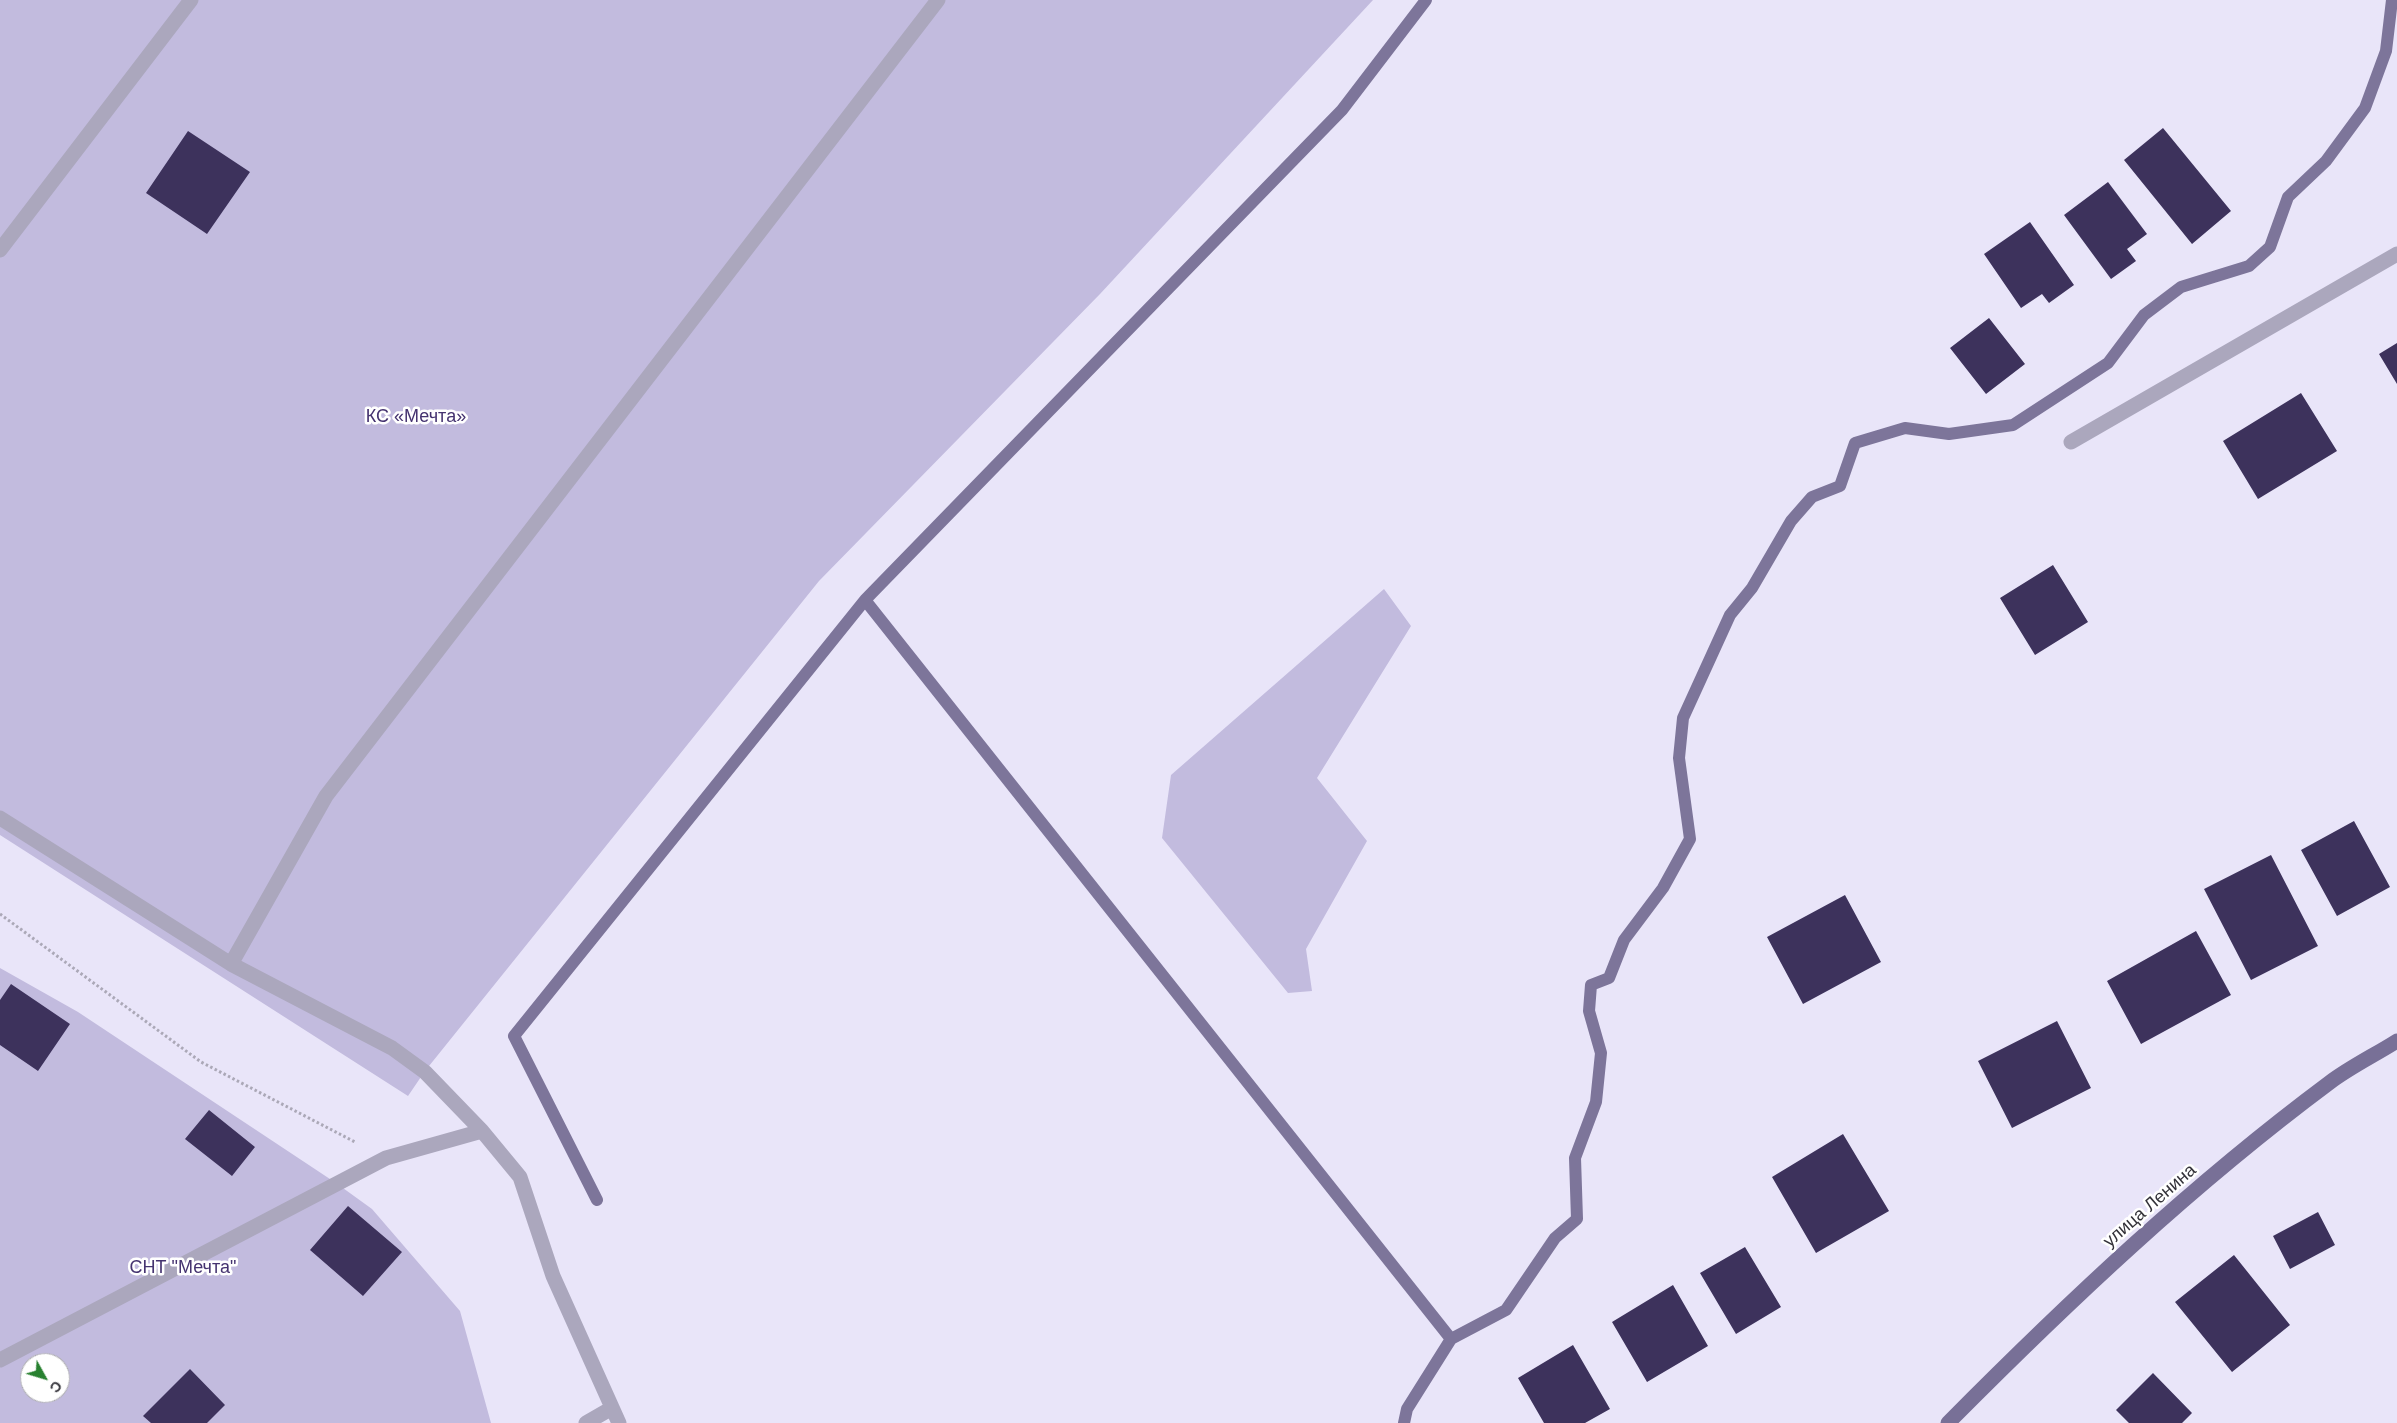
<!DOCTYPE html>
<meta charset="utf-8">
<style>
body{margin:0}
#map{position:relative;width:2397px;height:1423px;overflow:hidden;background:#e9e5f9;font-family:Arial,sans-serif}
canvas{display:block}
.north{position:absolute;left:20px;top:1353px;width:50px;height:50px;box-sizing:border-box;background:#fff;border:1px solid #adadb0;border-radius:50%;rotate:129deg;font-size:14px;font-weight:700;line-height:20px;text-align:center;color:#333239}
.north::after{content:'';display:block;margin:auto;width:18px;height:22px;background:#288130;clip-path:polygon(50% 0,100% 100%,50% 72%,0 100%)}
</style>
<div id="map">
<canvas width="2397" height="1423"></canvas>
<div class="north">С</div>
</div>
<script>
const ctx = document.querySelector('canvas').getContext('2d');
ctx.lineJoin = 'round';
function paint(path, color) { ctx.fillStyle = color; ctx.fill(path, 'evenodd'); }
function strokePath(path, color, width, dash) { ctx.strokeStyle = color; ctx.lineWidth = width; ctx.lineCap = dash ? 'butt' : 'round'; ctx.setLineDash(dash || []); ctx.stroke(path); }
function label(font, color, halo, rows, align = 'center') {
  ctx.font = font + ' Arial,sans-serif'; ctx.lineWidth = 5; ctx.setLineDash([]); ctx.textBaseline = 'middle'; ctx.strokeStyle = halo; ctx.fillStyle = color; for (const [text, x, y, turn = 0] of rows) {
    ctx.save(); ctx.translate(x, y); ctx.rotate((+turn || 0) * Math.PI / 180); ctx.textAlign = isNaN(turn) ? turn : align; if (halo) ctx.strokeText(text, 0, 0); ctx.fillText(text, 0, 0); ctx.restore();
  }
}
paint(new Path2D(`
 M0 0H1373L1100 294 819 581 425 1071 408 1096 0 835Z
 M1384 589 1411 626 1317 778 1367 841 1306 949 1312 991 1288 993 1162 838 1171 775Z
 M0 968 78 1012 336 1183 372 1209 460 1311 491 1423H0ZM30 1363H60V1393H30Z`), '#c2bbde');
strokePath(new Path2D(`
 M865 600 1342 110 1426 0
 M597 1200 514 1036 865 600 1451 1339
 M1404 1423 1407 1409 1451 1339 1506 1310 1555 1238 1577 1219 1575 1158 1596 1102 1601 1053 1589 1011 1591 985 1609 978 1624 940 1663 888 1690 839 1679 758 1683 718 1730 615 1752 588 1791 521 1812 497 1840 486 1855 443 1905 428 1949 434 2013 425 2108 363 2144 315 2181 287 2249 266 2270 247 2288 197 2326 161 2365 108 2386 51 2392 0`), '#7d759a', 12);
paint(new Path2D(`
 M2163 128 2231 211 2192 244 2124 160Z
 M188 131 250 172 207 234 146 193Z
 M2108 182 2147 234 2127 249 2136 261 2111 279 2064 215Z
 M2030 222 2074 285 2049 303 2042 294 2021 308 1984 254Z
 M1989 318 2025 364 1986 394 1950 348Z
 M2397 343V384L2379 354Z
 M2301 393 2337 451 2258 499 2223 441Z
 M2053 565 2088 622 2035 655 2000 598Z
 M2354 821 2390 887 2337 916 2301 850Z
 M2271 855 2318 946 2251 980 2204 889Z
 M1845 895 1881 962 1803 1004 1767 937Z
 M2196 931 2231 995 2141 1044 2107 981Z
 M11 984 70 1024 38 1071 0 1045V1000Z
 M2057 1021 2091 1088 2012 1128 1978 1061Z
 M209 1110 255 1147 232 1176 185 1139Z
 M1843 1134 1889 1211 1816 1253 1772 1177Z
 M348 1206 402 1252 363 1296 310 1250Z
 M2318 1212 2335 1245 2290 1269 2273 1236Z
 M1745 1247 1781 1307 1736 1334 1700 1273Z
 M2234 1255 2290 1325 2232 1372 2175 1302Z
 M1673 1285 1708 1346 1647 1382 1612 1322Z
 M1573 1345 1610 1409 1585 1423H1544L1518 1378Z
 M190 1369 225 1405 207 1423H151L143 1416Z
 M2153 1373 2192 1413 2182 1423H2129L2116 1410Z`), '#3d325c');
strokePath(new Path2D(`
 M0 914 201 1062 355 1142`), '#aba8b7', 3, [2.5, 2.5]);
strokePath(new Path2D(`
 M0 250 191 0
 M2071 442 2397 254
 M0 818 231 964 392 1048 425 1072 482 1131 520 1177 553 1276 619 1423
 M231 964 326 796 938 0
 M0 1360 386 1158 482 1131
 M586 1423 612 1408`), '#aba7bd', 15);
strokePath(new Path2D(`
 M1948 1423C2068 1302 2192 1185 2329 1083 2350 1067 2375 1055 2397 1041`), '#787097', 15);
label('18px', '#453370', '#fff', [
 ["КС «Мечта»",416,417],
 ["СНТ \"Мечта\"",183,1268]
]);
label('18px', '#333239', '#fff', [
 ["улица Ленина",2150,1206,-41]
]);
</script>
